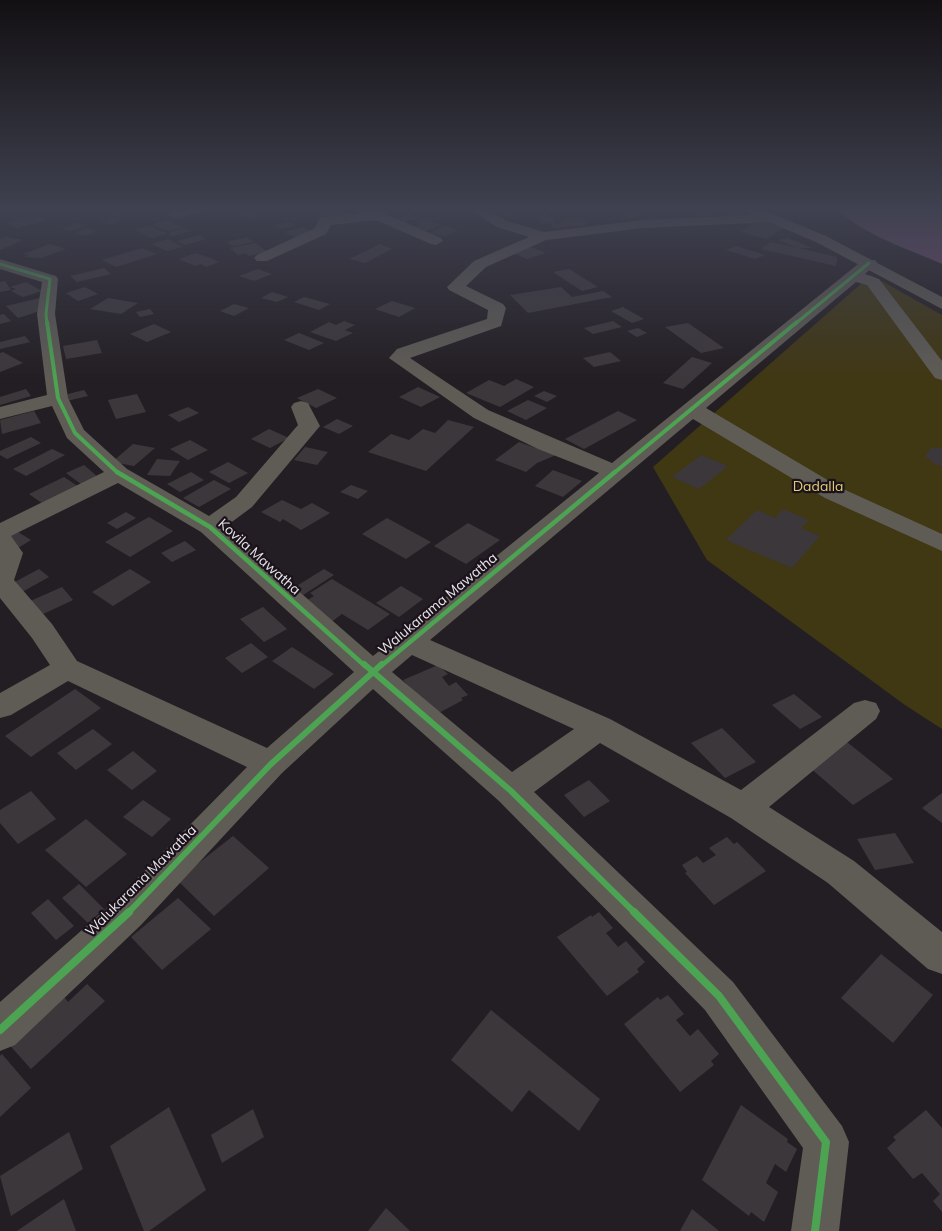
<!DOCTYPE html>
<style>
body{margin:0}
canvas{display:block;background:#231e23}
</style>
<canvas width="942" height="1231"></canvas>
<script>
const ctx = document.querySelector('canvas').getContext('2d');
ctx.lineJoin = 'round';
function paint(path, color) { ctx.fillStyle = color; ctx.fill(path, 'evenodd'); }
function strokePath(path, color, width, dash) { ctx.strokeStyle = color; ctx.lineWidth = width; ctx.lineCap = dash ? 'butt' : 'round'; ctx.setLineDash(dash || []); ctx.stroke(path); }
function label(font, color, halo, rows, align = 'center') {
  ctx.font = font + ' Mulish,sans-serif'; ctx.lineWidth = 4.5; ctx.setLineDash([]); ctx.textBaseline = 'middle'; ctx.strokeStyle = halo; ctx.fillStyle = color; for (const [text, x, y, turn = 0] of rows) {
    ctx.save(); ctx.translate(x, y); ctx.rotate((+turn || 0) * Math.PI / 180); ctx.textAlign = isNaN(turn) ? turn : align; if (halo) ctx.strokeText(text, 0, 0); ctx.fillText(text, 0, 0); ctx.restore();
  }
}
paint(new Path2D(`
 M871 275 942 315V729L905 705 707 560 653 467Z`), '#403713');
paint(new Path2D(`
 M836 207H942V264C911 250 858 233 836 207Z`), '#744e73');
paint(new Path2D(`
 M303 207H322L327 210 304 214 295 208Z
 M495 207H540L546 211 527 214 520 210 510 212 516 216 506 217Z
 M565 207 575 212 562 214 549 208Z
 M257 208 264 211 260 212 265 214 249 219 237 214Z
 M340 208 349 214 321 220 313 214Z
 M736 208 747 216 722 218 718 215H725L719 210Z
 M117 209H128L133 211 113 217 103 213Z
 M710 210 718 214 701 217 693 213Z
 M633 211 642 216 627 219 617 214Z
 M545 213 548 216 556 222 543 224 533 215Z
 M409 214 419 217 405 222 395 219Z
 M35 215 46 220 17 228 6 223Z
 M111 218 121 219 111 224 101 222Z
 M427 218 432 220 429 221 442 225 426 231 413 227 422 224 416 222Z
 M587 218 589 221H585L587 225 553 228 551 223 562 224 559 220Z
 M166 220 183 227 168 231 152 225Z
 M758 221 784 227 767 239 740 232Z
 M290 222 295 226 280 229 274 225Z
 M77 223 85 226 70 231 61 229Z
 M149 226 167 233 152 238 134 230Z
 M444 226 459 230 444 236 430 233Z
 M303 227 314 233 295 238 285 232Z
 M87 228 98 231 85 236 75 233Z
 M185 228 191 231 173 236 168 233Z
 M199 235 206 239 185 245 177 241Z
 M6 237 23 240 0 250V239Z
 M247 237 253 242 233 246 227 242Z
 M788 238 812 248H798L837 257 836 266 761 249 771 242 798 248 778 240Z
 M168 239 183 247 167 251 152 244Z
 M256 243 267 252 249 256 245 253 238 255 230 248Z
 M50 244 66 249 41 258 24 257 29 255 23 254Z
 M380 244 392 249 365 263 349 259Z
 M736 246 765 255 755 259 726 250Z
 M531 247 546 253 527 259 513 253Z
 M142 248 157 254 116 267 102 260Z
 M196 253 213 259 219 262 206 267 201 264 195 266 179 259Z
 M104 268 111 274 77 282 70 276Z
 M258 269 272 274 254 281 239 276Z
 M569 269 598 287 582 291 553 272Z
 M5 281 11 290 0 292V282Z
 M26 282 42 291 23 297 11 291 16 289 10 287Z
 M85 287 98 294 78 301 66 293Z
 M561 287 572 297 603 291 612 297 528 313 510 295Z
 M272 292 288 297 277 302 261 298Z
 M304 297 330 304 319 310 294 302Z
 M40 298 45 303 38 305 43 310 18 318 6 306Z
 M108 298 138 303 121 314 90 309Z
 M392 301 415 308 399 317 375 309Z
 M234 304 249 308 234 316 220 311Z
 M623 307 644 319 632 323 611 311Z
 M150 309 154 314 140 317 136 312Z
 M4 314 11 321 0 324V315Z
 M344 321 355 325 345 330 353 333 336 341 310 332 329 322 336 325Z
 M613 321 622 327 593 334 584 328Z
 M688 323 724 348 701 353 665 327Z
 M154 324 171 332 147 342 130 334Z
 M638 328 647 333 637 337 627 331Z
 M299 333 324 343 309 350 284 340Z
 M25 336 30 342 0 349V342Z
 M97 340 102 353 66 359 63 346Z
 M3 352 23 363 0 372V353Z
 M610 352 621 361 594 367 583 358Z
 M692 357 712 363 683 389 663 383Z
 M516 379 534 387 500 407 466 393 489 380 504 386Z
 M418 387 440 397 421 407 399 397Z
 M26 389 31 396 0 405V397Z
 M318 389 337 398 316 408 297 398Z
 M84 390 88 396 67 401 64 395Z
 M544 391 557 396 547 402 534 396Z
 M137 394 146 412 116 419 108 400Z
 M528 400 547 408 526 420 507 411Z
 M188 407 199 413 179 422 168 415Z
 M34 411 41 423 2 434 0 420Z
 M618 411 637 420 584 449 565 439Z
 M337 419 353 426 339 434 323 427Z
 M448 420 474 427 426 471 368 452 391 434 409 440 423 429 435 433Z
 M269 429 289 438 270 448 251 439Z
 M31 437 41 443 7 459 0 455V451Z
 M190 440 208 450 188 460 170 449Z
 M519 442 556 455 537 463 526 472 495 460Z
 M133 444 155 448 134 466 112 462Z
 M305 447 328 452 317 465 294 460Z
 M931 448H942V466L936 465 925 456Z
 M52 449 65 455 26 476 13 469Z
 M701 455 728 466 699 489 672 477Z
 M157 459 180 461 170 476 147 475Z
 M228 462 248 473 229 483 209 472Z
 M84 465 98 477 81 484 66 473Z
 M553 470 582 481 563 497 535 486Z
 M191 472 204 480 180 492 167 484Z
 M64 477 82 489 46 506 29 494Z
 M214 480 231 489 199 507 183 498Z
 M351 485 368 491 358 499 340 492Z
 M282 500 301 509 312 503 330 513 301 530 283 519 280 522 261 512Z
 M783 509 809 520 801 528 820 536 792 568 726 540 757 510 775 518Z
 M126 512 136 518 117 529 107 523Z
 M149 517 173 531 130 557 105 542Z
 M387 518 431 542 406 559 362 534Z
 M468 523 500 540 466 564 434 546Z
 M18 532 31 540 18 548 4 539Z
 M185 541 196 550 172 562 161 553Z
 M39 569 49 577 22 592 11 584Z
 M130 569 151 582 113 606 92 592Z
 M324 569 334 575 297 599 287 592Z
 M332 579 390 614 368 630 342 614 330 623 301 604 314 596 310 593Z
 M401 586 423 599 399 617 376 603Z
 M62 587 73 600 39 616 28 602Z
 M263 607 287 629 264 642 240 619Z
 M251 643 268 657 242 673 225 658Z
 M292 647 334 674 314 689 272 661Z
 M438 665 448 674 442 677 449 686 456 682 468 695 461 698 463 700 435 715 403 680Z
 M75 689 101 708 31 757 5 736Z
 M794 694 822 717 800 729 772 705Z
 M722 728 756 762 725 778 691 743Z
 M93 729 112 744 76 770 57 753Z
 M847 742 893 779 853 805 808 766Z
 M133 751 157 771 132 790 107 770Z
 M589 780 610 801 584 817 564 795Z
 M31 791 56 819 18 844 0 823V810Z
 M942 793V823L922 808Z
 M143 800 171 819 152 837 123 817Z
 M86 819 127 854 86 887 45 850Z
 M895 833 914 863 875 870 857 839Z
 M233 836 269 868 214 916 177 880Z
 M727 837 734 844 737 842 766 871 714 905 685 873 687 872 682 865 697 856 703 863 716 855 709 848Z
 M79 884 104 909 88 923 62 898Z
 M178 898 211 929 162 970 131 937Z
 M48 899 74 926 56 940 31 913Z
 M599 912 613 928 606 933 618 947 626 941 645 962 637 969 639 972 607 996 557 937 591 915 592 917Z
 M881 954 933 995 893 1043 841 998Z
 M87 984 105 1001 31 1069 5 1040 60 992 68 1002Z
 M668 995 684 1014 676 1020 690 1036 698 1029 719 1054 711 1061 714 1065 680 1092 624 1024 658 997 660 1000Z
 M491 1010 600 1099 579 1131 529 1090 512 1112 451 1060Z
 M2 1054 31 1088 0 1117V1056Z
 M741 1105 788 1139 787 1142 797 1149 786 1172 775 1164 766 1183 778 1192 764 1222 751 1212 749 1216 702 1180Z
 M169 1107 206 1190 149 1231H144L110 1146Z
 M253 1109 264 1137 222 1163 211 1135Z
 M926 1110 942 1128V1212L933 1201 940 1194 922 1173 913 1179 887 1148 896 1140 893 1137Z
 M69 1132 83 1169 11 1216 0 1176Z
 M64 1199 76 1231H17Z
 M386 1208 410 1231H368Z
 M692 1209 719 1231H680Z`), '#3c373b');
paint(new Path2D(`
 M190 207H217L215 210 174 218 167 214 169 211Z
 M354 207H369L441 238 443 241 436 245 431 244 376 220 331 225 326 234 267 261H257L254 258 257 255 315 228 320 218 361 213 355 211Z
 M467 207H483L507 221 544 232 643 220 773 214 780 218 773 222 643 228 546 240 486 267 466 286 503 304 506 308 501 326 410 358 488 410 612 463 863 260H875L877 263 865 274 879 279 942 361V380L935 378 867 285 856 282 706 408 841 488 942 534V551L825 498 693 419 430 640 610 719 741 790 854 703 865 700 876 703 880 711 876 719 769 807 854 861 942 932V974L928 969 828 883 731 818 600 743 534 792 733 982 842 1126 849 1142 839 1231H791L803 1148 705 1010 499 801 373 689 282 773 141 925 15 1045 0 1051V1002L115 901 247 767 68 681 11 715 0 718V693L50 665 32 638 0 598V523L104 472 67 438 52 406 0 419V407L47 395 37 314 42 282 0 269V259L56 276 58 279 55 314 68 398 84 430 127 469 209 516 236 497 298 425 291 407 294 403 301 401 308 403 320 426 252 507 225 527 373 656 599 473 538 449 474 418 389 358 397 349 487 319 488 310 449 290 447 287 474 261 529 237 497 227ZM118 483 201 532 354 672 267 748 77 661 52 624 14 580 23 553 11 536ZM412 655 574 729 512 772 392 672Z`), '#5f5c56');
paint(new Path2D(`
 M738 207H756L826 236 942 297V309L816 242 740 210Z`), '#5f5c56');
strokePath(new Path2D(`
 M0 264 50 279 46 314 47 324
 M795 324 869 263`), '#4ca352', 3);
strokePath(new Path2D(`
 M47 322 58 398 75 433 118 473
 M614 473 797 322`), '#4ca352', 4);
strokePath(new Path2D(`
 M117 472 210 527 365 666
 M381 666 615 472`), '#4ca352', 4.5);
strokePath(new Path2D(`
 M364 664 511 791 635 913
 M128 913 271 764 382 664`), '#4ca352', 6);
strokePath(new Path2D(`
 M634 912 719 996 826 1142 815 1231
 M0 1030 129 912`), '#4ca352', 8);
const sky = ctx.createLinearGradient(0, 0, 0, 379);
sky.addColorStop(0, '#131013');
sky.addColorStop(0.55, '#3f4150');
sky.addColorStop(1, '#3f415000');
ctx.fillStyle = sky;
ctx.fillRect(0, 0, 942, 379);
label('14px', '#e2cc76', '#1b131b', [
 ["Dadalla",818,487]
]);
label('14px', '#eae4e9', '#1b131b', [
 ["Kovila Mawatha",259,557,42],
 ["Walukarama Mawatha",438,604,-40],
 ["Walukarama Mawatha",141,881,-45]
]);
</script>
